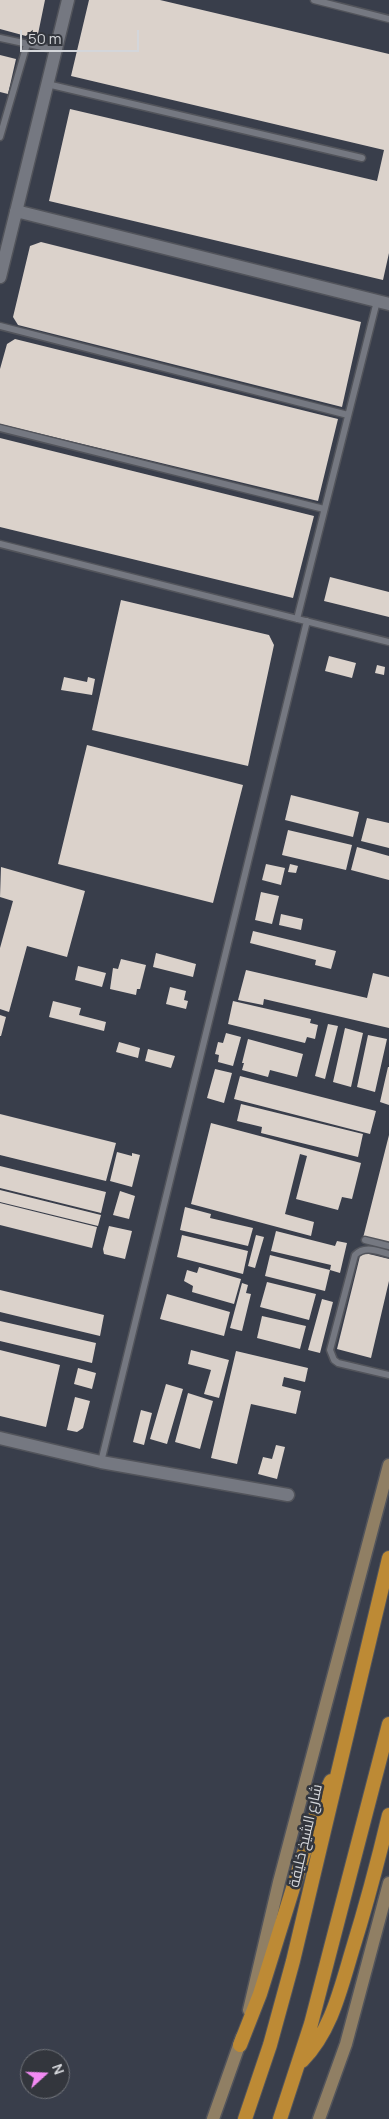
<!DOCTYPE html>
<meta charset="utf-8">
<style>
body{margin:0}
#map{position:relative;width:389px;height:2119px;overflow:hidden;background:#33363d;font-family:Manrope,sans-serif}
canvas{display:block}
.north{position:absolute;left:20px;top:2049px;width:50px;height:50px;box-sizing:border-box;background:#33363d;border:1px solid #73767c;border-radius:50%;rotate:70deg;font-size:14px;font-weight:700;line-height:20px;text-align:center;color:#d4d6da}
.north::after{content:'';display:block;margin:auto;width:18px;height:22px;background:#f28af3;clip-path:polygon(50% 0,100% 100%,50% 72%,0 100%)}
.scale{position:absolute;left:20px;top:30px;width:119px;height:22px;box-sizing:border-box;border:2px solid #d4d6da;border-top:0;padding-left:6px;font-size:15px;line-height:18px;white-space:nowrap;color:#d4d6da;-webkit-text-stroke:4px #33363d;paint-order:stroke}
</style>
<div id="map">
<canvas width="389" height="2119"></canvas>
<div class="north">N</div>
<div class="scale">50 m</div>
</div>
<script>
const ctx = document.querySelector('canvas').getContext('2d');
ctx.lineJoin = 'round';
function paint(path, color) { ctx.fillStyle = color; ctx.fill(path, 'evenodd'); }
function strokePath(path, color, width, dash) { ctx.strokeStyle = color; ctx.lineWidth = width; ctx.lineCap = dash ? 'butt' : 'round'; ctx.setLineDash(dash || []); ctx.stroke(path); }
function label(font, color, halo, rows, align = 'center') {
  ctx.font = font + ' Manrope,Cairo,sans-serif'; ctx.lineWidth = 5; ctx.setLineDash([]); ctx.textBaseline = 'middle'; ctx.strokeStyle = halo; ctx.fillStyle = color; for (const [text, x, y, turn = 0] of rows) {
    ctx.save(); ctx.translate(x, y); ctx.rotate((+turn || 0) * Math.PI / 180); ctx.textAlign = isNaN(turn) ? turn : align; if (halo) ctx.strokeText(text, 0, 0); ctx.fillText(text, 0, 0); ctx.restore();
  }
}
paint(new Path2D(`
 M0 0H389V2119H0ZM30 2059H60V2089H30Z`), '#393e4b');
paint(new Path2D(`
 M0 0H45L37 39 0 29Z
 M89 0H160L389 54V253L383 280 49 201 70 109 377 181 384 150 71 76Z
 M0 55 16 59 8 94 0 92Z
 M41 242 361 322 342 407 18 325 13 317 30 246Z
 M15 339 338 419 318 501 0 424V369L7 344Z
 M0 438 314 516 293 598 0 527Z
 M330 577 389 592V617L324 601Z
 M121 600 269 635 274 645 248 766 92 730Z
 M329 656 356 663 352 678 325 671Z
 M377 665 385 667 384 675 375 673Z
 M64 677 87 682 88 677 95 679 92 695 61 690Z
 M87 745 243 785 213 903 58 864Z
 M291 795 359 812 353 837 285 820Z
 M367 818 389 823V848L361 841Z
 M288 830 352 845 346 870 282 855Z
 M357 847 389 856V880L351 870Z
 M266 864 285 868 281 885 262 880Z
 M290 864 298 866 296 873 288 872Z
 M1 867 85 891 67 957 27 946 9 1012 0 1009V948L13 901 0 897Z
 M261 892 279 896 272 924 255 920Z
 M281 914 303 919 301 930 279 925Z
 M253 931 336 951 331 969 315 965 316 960 250 943Z
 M156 953 196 964 193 977 153 967Z
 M121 959 146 965 140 989H137L136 995 110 989 113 968 118 969Z
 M78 966 106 973 102 987 75 980Z
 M246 970 367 998 373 973 389 977V1028L264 999 263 1005 238 1000Z
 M170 987 186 991 184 1000 188 1001 186 1009 166 1004Z
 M53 1001 81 1008 79 1015 106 1022 104 1031 49 1017Z
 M233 1001 311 1019 310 1023 318 1025 315 1039 307 1037 305 1043 228 1024Z
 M0 1015 6 1017 1 1036H0Z
 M328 1024 338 1026 325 1079 315 1076Z
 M345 1028 363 1033 351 1087 333 1082Z
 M226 1033 241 1037 233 1066 218 1062 219 1055 215 1054 218 1042 223 1043Z
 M368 1035 387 1039 375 1092 357 1087Z
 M248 1039 303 1054 297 1077 270 1070 268 1077 242 1070 244 1063H242Z
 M119 1042 140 1048 138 1058 116 1052Z
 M148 1049 175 1056 171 1068 145 1061Z
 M388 1067H389V1105L380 1102Z
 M215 1069 232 1073 224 1103 207 1098Z
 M240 1076 376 1111 370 1134 234 1099Z
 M241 1104 363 1134 358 1157 261 1133 262 1127 237 1121Z
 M0 1114 116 1143 106 1181 0 1155Z
 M211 1123 361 1163 352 1199 342 1197 338 1210 296 1199 307 1156 300 1154 285 1214 314 1222 311 1236 191 1204Z
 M389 1135V1244L363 1238Z
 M117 1152 132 1156V1153L140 1155 132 1187 110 1181Z
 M0 1166 106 1192 101 1213 0 1188Z
 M0 1190 101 1215 98 1226 0 1202Z
 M120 1191 135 1196 129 1219 113 1215Z
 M0 1203 97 1227 92 1248 0 1225Z
 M185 1207 211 1214 210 1218 253 1228 248 1246 180 1230Z
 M109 1226 132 1231 125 1259 104 1254 103 1249Z
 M276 1231 335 1246 337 1241 347 1243 340 1273 330 1270 325 1291 265 1276 270 1255 330 1270 331 1265 271 1251Z
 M182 1235 248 1251 243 1274 177 1257Z
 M256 1235 264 1237 255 1268 248 1266Z
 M361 1252 389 1259V1281L371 1358 337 1349Z
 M199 1267 241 1279 234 1304 192 1292 193 1286 184 1281 187 1270 197 1273Z
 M267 1282 316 1294 309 1320 260 1307Z
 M242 1283 248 1285 246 1293 251 1294 242 1331 230 1328Z
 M0 1290 104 1315 100 1336 0 1312Z
 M167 1294 230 1312 224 1336 160 1319Z
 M322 1299 333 1302 320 1353 308 1350Z
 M262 1316 306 1326 300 1349 257 1338Z
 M0 1321 96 1343 92 1363 0 1341Z
 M0 1350 60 1365 46 1427 0 1416Z
 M191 1350 229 1360 219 1398 204 1394 211 1370 188 1364Z
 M236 1351 308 1368 305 1382 284 1377 282 1386 301 1391 296 1414 251 1404 237 1464 211 1458Z
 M78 1368 96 1373 92 1389 74 1384Z
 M166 1384 183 1389 167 1444 150 1439Z
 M188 1393 213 1401 200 1449 175 1442Z
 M75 1397 90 1401 83 1428 77 1432 67 1430Z
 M141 1410 152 1413 144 1445 133 1442Z
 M276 1445 285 1447 277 1479 258 1474 263 1457 272 1459Z`), '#dbd2cb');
const service = new Path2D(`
 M314 0 389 19
 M0 38 56 50
 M47 84 362 158
 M0 137 27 44
 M0 326 348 415
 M0 428 324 509
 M0 544 389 642
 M297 619 377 301
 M365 1240 389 1246
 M389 1254C377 1251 365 1245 355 1255L330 1350 334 1360 338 1363 389 1375
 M101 1462 307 621`);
const minor = new Path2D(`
 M16 211 389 304
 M0 277 68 0
 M0 1438 101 1462 288 1495`);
const secondary = new Path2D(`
 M249 2010 279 1882 389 1465
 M213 2119 242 2037
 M319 2119 346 2044 389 1883`);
const trunk = new Path2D(`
 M240 2045 260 1994 317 1811 331 1781
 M302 2061C331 2031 340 1991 352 1951 366 1906 378 1861 389 1815
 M245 2119 270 2045 293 1961 389 1558
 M280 2119 311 2024 389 1724`);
strokePath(service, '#52545b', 9);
strokePath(minor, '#52545b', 15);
strokePath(secondary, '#52545b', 15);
strokePath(trunk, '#52545b', 16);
strokePath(service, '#757881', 6);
strokePath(minor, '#757881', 12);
strokePath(secondary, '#907f64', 12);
strokePath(trunk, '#bd8a35', 14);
label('15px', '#d4d6da', '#33363d', [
 ["شارع الشيخ خليفة",306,1836,-77]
]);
</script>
